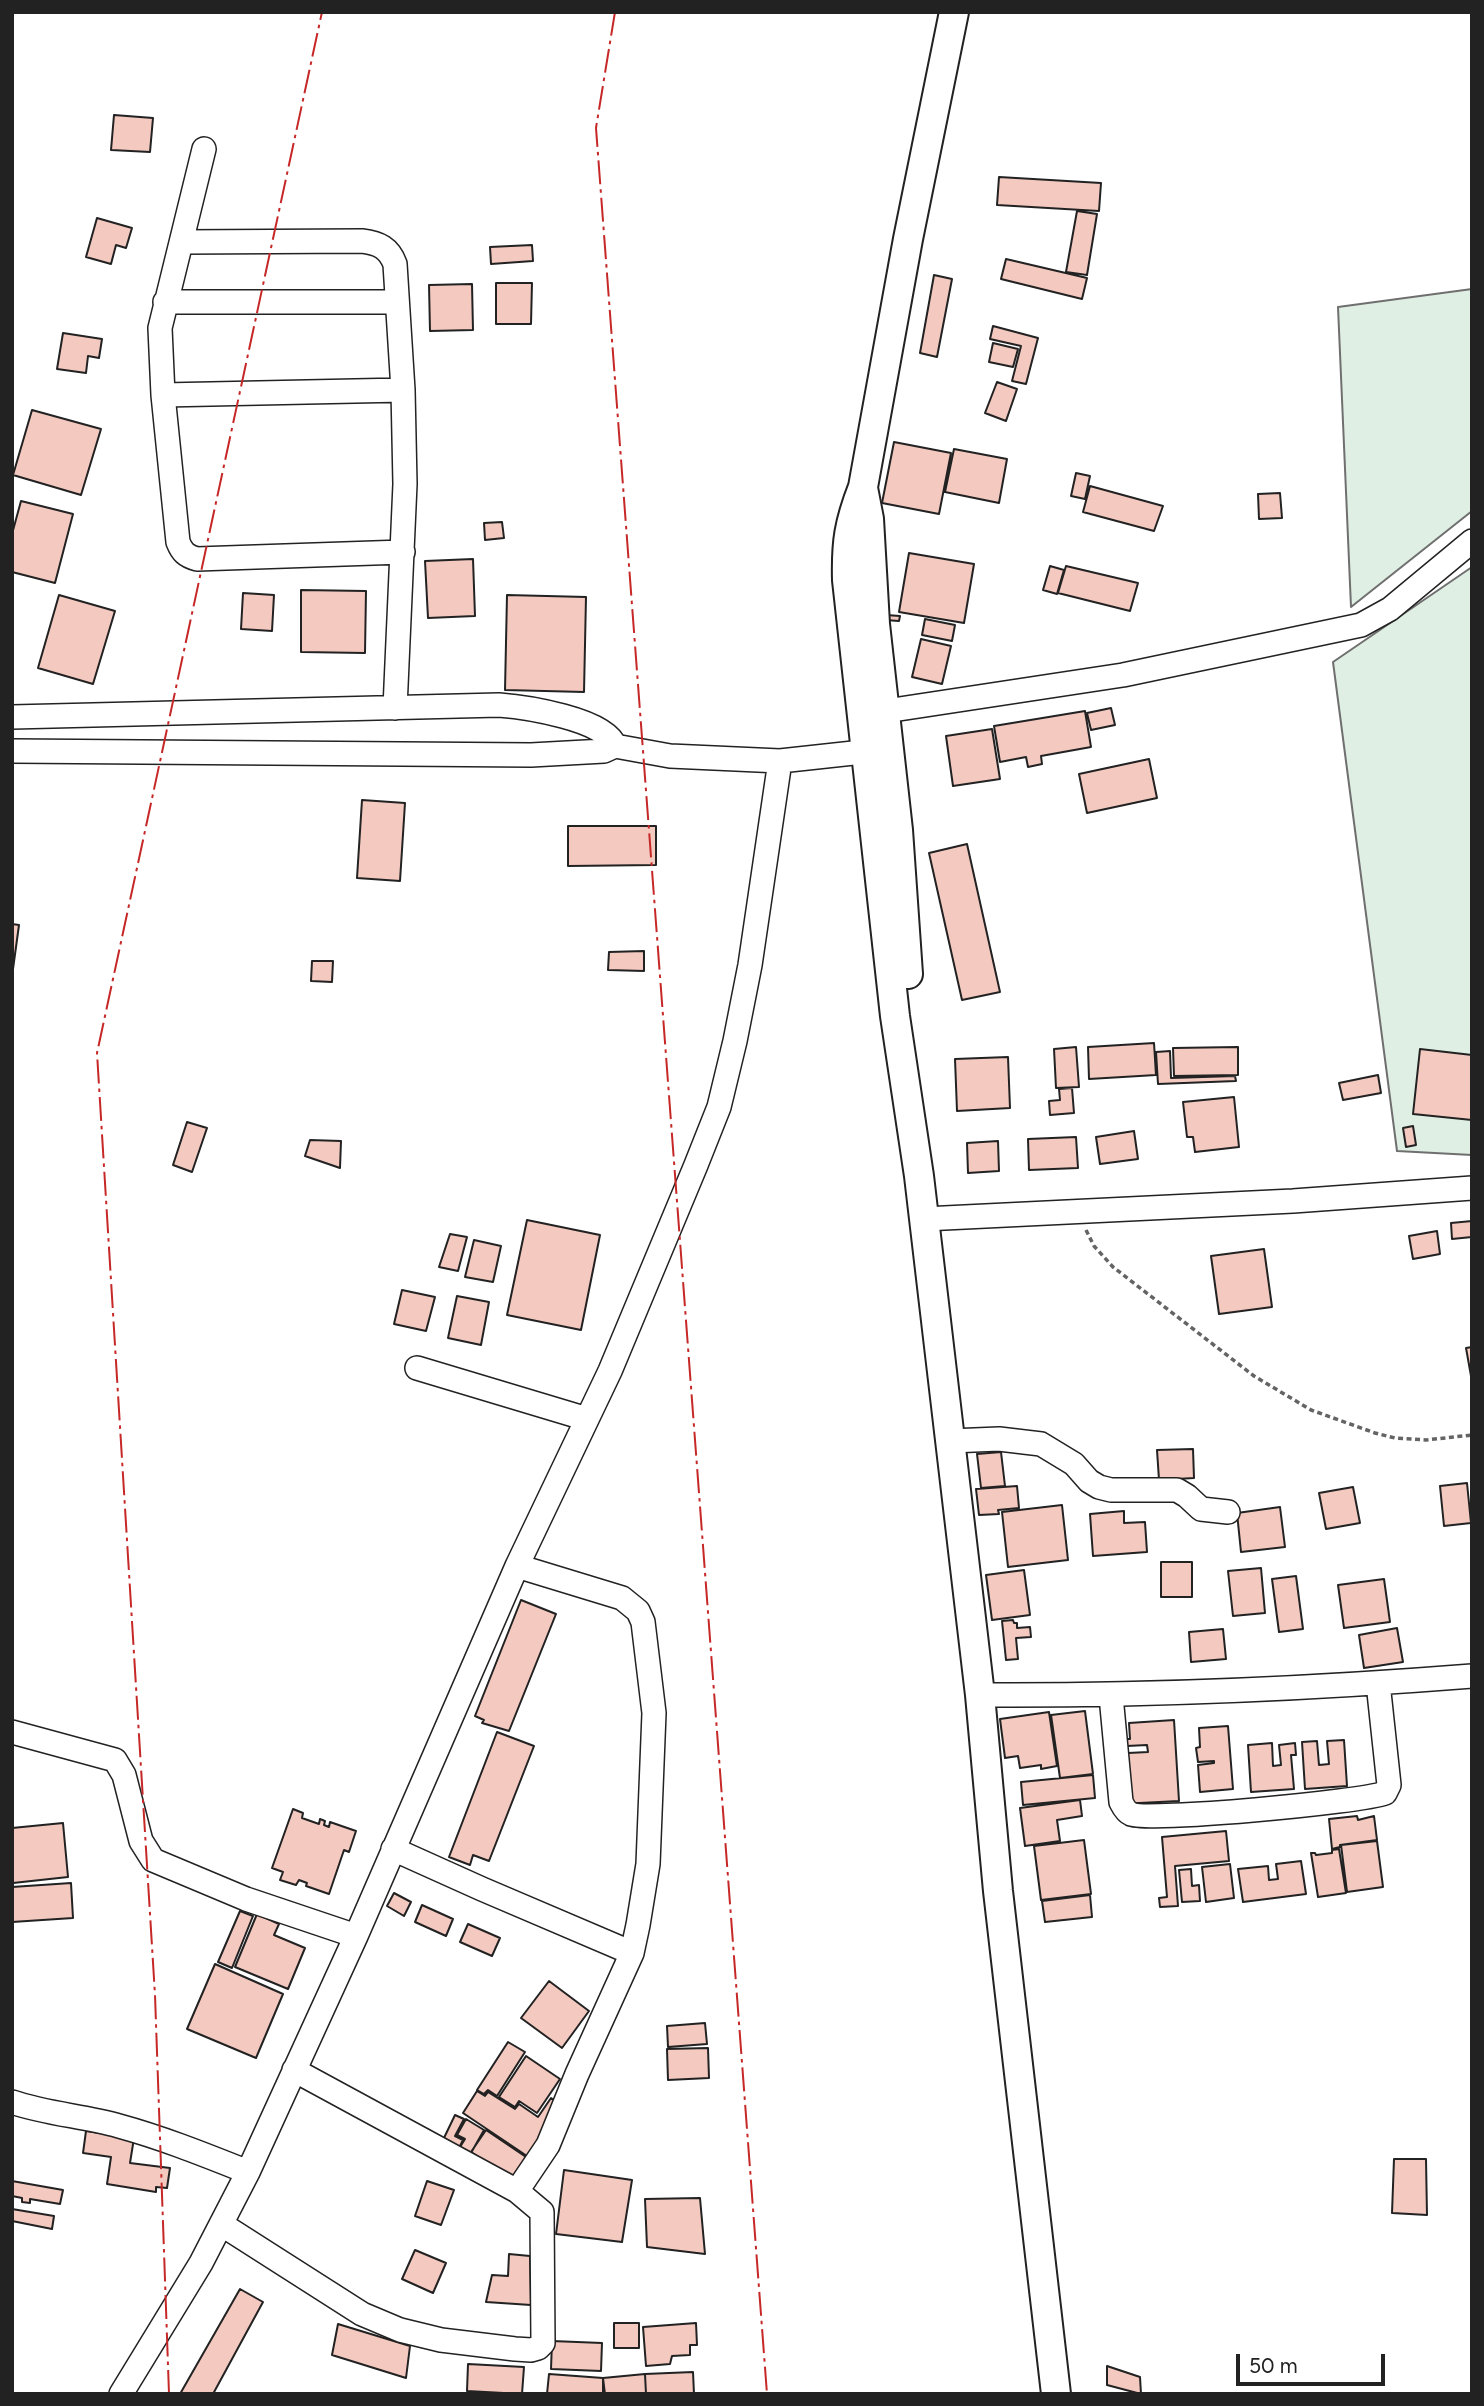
<!DOCTYPE html>
<style>
body{margin:0}
#map{position:relative;width:1484px;height:2406px;overflow:hidden;background:#fff;font-family:Figtree,sans-serif}
canvas{display:block}
.frame{position:absolute;inset:0;border:14px solid #222;pointer-events:none}
.scale{position:absolute;left:1236px;top:2354px;width:149px;height:32px;box-sizing:border-box;border:4px solid #222;border-top:0;padding-left:9px;font-size:21px;line-height:24px;white-space:nowrap;color:#222;-webkit-text-stroke:5px #fff;paint-order:stroke}
</style>
<div id="map">
<canvas width="1484" height="2406"></canvas>
<div class="frame"></div>
<div class="scale">50 m</div>
</div>
<script>
const ctx = document.querySelector('canvas').getContext('2d');
ctx.lineJoin = 'round';
function paint(path, color) { ctx.fillStyle = color; ctx.fill(path, 'evenodd'); }
function strokePath(path, color, width, dash) { ctx.strokeStyle = color; ctx.lineWidth = width; ctx.lineCap = dash ? 'butt' : 'round'; ctx.setLineDash(dash || []); ctx.stroke(path); }
const green = new Path2D(`
 M1472 289V511L1351 607 1338 307Z
 M1472 567V1155L1397 1151 1333 662Z`);
paint(green, '#e0efe3');
strokePath(green, '#6f6f6f', 2);
const building = new Path2D(`
 M114 115 153 118 150 152 111 150Z
 M999 177 1101 183 1099 211 997 205Z
 M1077 211 1097 214 1087 275 1066 272Z
 M97 218 132 228 126 248 116 245 111 264 86 257Z
 M532 245 533 261 491 264 490 247Z
 M1006 259 1087 278 1082 299 1001 279Z
 M934 275 952 279 937 357 920 353Z
 M496 283H532L531 324H496Z
 M472 284 473 330 430 331 429 285Z
 M993 326 1038 338 1026 384 1012 381 1021 346 990 339Z
 M63 333 102 339 99 358 88 356 86 373 57 369Z
 M993 343 1018 349 1013 367 989 362Z
 M997 382 1017 389 1006 421 985 413Z
 M32 410 101 429 81 495 13 475Z
 M894 442 951 453 939 514 882 503Z
 M954 449 1007 459 999 503 945 492Z
 M1076 473 1090 476 1085 499 1071 496Z
 M1090 486 1163 506 1154 531 1083 512Z
 M1280 493 1282 518 1259 519 1258 494Z
 M21 501 73 514 55 583 12 572V534Z
 M502 522 504 538 485 540 484 523Z
 M909 553 974 564 964 623 899 612Z
 M473 559 475 616 428 618 425 561Z
 M1050 566 1064 570 1057 594 1043 590Z
 M1066 566 1138 583 1130 611 1058 593Z
 M301 590 366 591 365 653 301 652Z
 M243 593 274 595 272 631 241 629Z
 M59 595 115 611 93 684 38 668Z
 M507 595 586 597 584 692 505 690Z
 M886 615 900 616 899 621 885 620Z
 M925 619 955 625 952 641 922 635Z
 M921 639 951 646 942 684 912 677Z
 M1111 708 1115 725 1091 730 1087 713Z
 M1085 711 1091 747 1041 756 1042 764 1028 767 1026 757 1000 762 994 726Z
 M992 729 1000 779 953 786 946 736Z
 M1149 759 1157 798 1087 813 1079 774Z
 M362 800 405 803 400 881 357 878Z
 M568 826H656V865L568 866Z
 M967 844 1000 992 962 1000 929 853Z
 M12 924 19 925 13 969H12Z
 M644 951V971L608 970 609 952Z
 M312 961H333L332 982 311 981Z
 M1154 1043 1156 1075 1089 1079 1088 1047Z
 M1076 1047 1079 1087 1056 1088 1054 1049Z
 M1238 1047V1075L1174 1076 1173 1048Z
 M1420 1049 1472 1055V1120L1413 1114Z
 M1170 1051 1171 1078 1235 1076 1236 1081 1158 1084 1156 1052Z
 M1008 1057 1010 1108 957 1111 955 1059Z
 M1378 1075 1381 1093 1343 1100 1339 1083Z
 M1072 1088 1074 1113 1050 1115 1049 1101 1060 1100 1059 1089Z
 M1234 1097 1239 1147 1195 1152 1193 1137H1187L1183 1102Z
 M187 1122 207 1128 192 1172 173 1165Z
 M1413 1126 1416 1145 1406 1147 1403 1128Z
 M1134 1131 1138 1159 1100 1164 1096 1137Z
 M1076 1137 1078 1168 1029 1170 1028 1139Z
 M310 1140 341 1141 340 1168 305 1156Z
 M998 1141 999 1171 968 1173 967 1143Z
 M527 1220 600 1235 581 1330 507 1315Z
 M1472 1221V1237L1452 1239 1451 1223Z
 M1437 1231 1440 1254 1413 1259 1409 1236Z
 M450 1234 467 1237 458 1271 439 1267Z
 M474 1240 501 1246 493 1282 465 1277Z
 M1264 1249 1272 1307 1219 1314 1211 1256Z
 M402 1290 435 1297 426 1331 394 1324Z
 M457 1296 489 1302 481 1345 448 1338Z
 M1472 1347V1376H1471L1466 1348Z
 M1193 1449 1194 1478 1159 1480 1157 1450Z
 M1001 1452 1005 1486 981 1488 977 1454Z
 M1467 1483 1471 1523 1444 1526 1440 1486Z
 M1017 1486 1019 1508 998 1510 999 1514 979 1515 976 1489Z
 M1353 1487 1360 1523 1326 1529 1319 1493Z
 M1062 1505 1068 1560 1008 1567 1002 1512Z
 M1280 1507 1285 1547 1241 1552 1237 1513Z
 M1124 1511V1523L1145 1522 1147 1552 1093 1556 1090 1514Z
 M1161 1562H1192V1597H1161Z
 M1261 1568 1265 1613 1233 1616 1228 1571Z
 M1024 1570 1030 1615 992 1620 986 1575Z
 M1296 1576 1303 1629 1279 1632 1272 1579Z
 M1384 1579 1390 1622 1344 1628 1338 1585Z
 M521 1600 556 1614 509 1731 482 1723 484 1720 475 1716Z
 M1013 1620 1014 1623H1017V1628L1030 1627 1031 1637 1016 1638 1018 1659 1006 1660 1002 1621Z
 M1397 1628 1403 1662 1364 1668 1359 1635Z
 M1223 1629 1226 1659 1191 1662 1189 1632Z
 M1085 1711 1093 1774 1060 1778 1051 1715Z
 M1049 1712 1057 1766 1041 1769V1765L1020 1768 1018 1756 1005 1758 1000 1719Z
 M1174 1720 1179 1801 1120 1804 1128 1753 1148 1752 1147 1745 1127 1746V1739H1130L1129 1723Z
 M1228 1726 1233 1789 1200 1792 1198 1765 1214 1763V1761L1198 1762 1196 1748 1200 1747 1199 1728Z
 M497 1732 534 1746 489 1861 473 1855 470 1865 449 1857Z
 M1344 1740 1347 1786 1305 1789 1302 1742 1317 1741 1319 1765 1329 1764 1327 1741Z
 M1272 1743 1273 1766 1281 1765 1279 1745 1295 1743 1296 1755H1291L1294 1789 1251 1792 1248 1745Z
 M1093 1775 1095 1798 1023 1805 1021 1782Z
 M1080 1800 1082 1816 1057 1820 1060 1841 1025 1846 1020 1808Z
 M293 1809 303 1813 302 1818 319 1824 320 1819 325 1821 324 1825 329 1827 330 1822 356 1831 349 1852 344 1850 329 1894 306 1886 307 1883 299 1880 296 1885 280 1880 283 1872 272 1868Z
 M1357 1816 1358 1820 1374 1816 1377 1840 1340 1845V1847L1332 1849 1329 1819Z
 M63 1823 68 1877 13 1883 12 1828Z
 M1226 1831 1229 1861 1175 1866 1178 1906 1160 1907 1159 1898 1167 1897 1162 1837Z
 M1084 1840 1091 1894 1041 1900 1034 1846Z
 M1377 1841 1383 1887 1347 1892 1341 1845Z
 M1339 1849 1346 1893 1318 1897 1311 1853H1315L1316 1855 1332 1853V1850Z
 M1301 1861 1306 1894 1243 1902 1238 1869 1268 1866 1269 1880 1278 1879 1276 1864Z
 M1230 1864 1234 1898 1206 1902 1202 1867Z
 M1191 1869 1192 1886 1199 1885 1200 1901 1182 1902 1179 1870Z
 M71 1883 73 1918 12 1922V1887Z
 M394 1893 411 1902 404 1916 387 1906Z
 M1090 1895 1092 1917 1045 1922 1042 1901Z
 M422 1905 453 1919 446 1936 415 1922Z
 M240 1911 253 1916 232 1968 218 1962Z
 M257 1914 279 1924 274 1935 305 1948 288 1989 235 1967Z
 M468 1924 500 1938 492 1956 460 1942Z
 M215 1964 283 1994 256 2058 187 2029Z
 M549 1981 589 2011 562 2048 521 2018Z
 M705 2023 707 2044 668 2047 667 2026Z
 M508 2042 525 2052 497 2096 488 2090 484 2094 477 2090Z
 M708 2048 709 2078 668 2080 667 2049Z
 M526 2056 560 2079 537 2113 519 2101 515 2107 499 2097Z
 M477 2091 485 2096 488 2092 515 2109 519 2104 538 2117 551 2098 561 2105 527 2156 463 2113Z
 M455 2115 464 2119 455 2136 463 2140 459 2148 443 2140Z
 M466 2119 484 2130 471 2153 460 2147 465 2139 457 2135Z
 M486 2130 526 2157 511 2179 471 2152Z
 M86 2131 134 2138 130 2163 170 2168 167 2188 156 2187V2192L107 2184 111 2157 83 2153Z
 M1394 2159H1426L1427 2215 1392 2213Z
 M564 2170 632 2180 622 2242 556 2234Z
 M12 2181 63 2190 60 2204 30 2199V2203L22 2202V2198L12 2196Z
 M427 2181 454 2190 441 2225 415 2216Z
 M700 2198 705 2254 647 2247 645 2199Z
 M12 2209 54 2216 52 2229 12 2221Z
 M415 2250 446 2263 433 2293 402 2279Z
 M509 2254 530 2256 531 2305 486 2302 492 2275 508 2276Z
 M240 2289 263 2302 213 2394H180Z
 M614 2323H639V2348H614Z
 M696 2323 697 2345H690V2355L672 2356 670 2364 646 2366 643 2327Z
 M338 2324 410 2346 406 2378 332 2355Z
 M552 2341 602 2343 601 2371 551 2369Z
 M468 2364 524 2367 522 2394 467 2391Z
 M1107 2366 1140 2377 1141 2394 1107 2385Z
 M693 2372 694 2394H646L645 2374Z
 M549 2374 603 2378V2394H547Z
 M645 2374 646 2394H605L603 2378Z`);
paint(building, '#f3c9c0');
strokePath(building, '#222', 2);
const minor = new Path2D(`
 M204 149 160 328 163 395 178 542C182 552 186 556 197 559L403 552
 M182 242 362 241C379 243 389 248 395 264L403 390 405 484 395 708
 M165 302H396
 M163 395 403 390
 M886 711 1123 675 1361 625 1390 609 1472 541
 M12 717 499 705C525 707 606 719 615 746
 M12 751 531 755 604 751 615 746 670 756 780 761 881 750
 M924 1219 1293 1201 1472 1188
 M417 1368 587 1419
 M950 1441 999 1439 1041 1444 1074 1464 1089 1481 1099 1487 1111 1490H1177L1187 1496 1201 1509 1228 1512
 M980 1695C1144 1696 1308 1689 1472 1676
 M1111 1696 1121 1802C1123 1806 1126 1812 1131 1814 1147 1822 1362 1802 1385 1793L1389 1785 1378 1683
 M12 1732 115 1760 124 1775 141 1841 153 1860 246 1899 356 1936
 M393 1849 482 1889 632 1953
 M294 2070 517 2191
 M12 2102C47 2114 84 2116 119 2126 163 2138 205 2155 248 2172
 M221 2224 362 2314 400 2330 441 2340 515 2349 531 2350 538 2348 543 2343 542 2212 517 2191 548 2145 577 2074 632 1953 638 1925 648 1864 654 1713 643 1622 638 1611 622 1598 517 1566
 M121 2394 201 2263 248 2172 356 1936 517 1566 610 1371 696 1165 719 1107 735 1041 750 965 780 761`);
const major = new Path2D(`
 M954 12 908 239 863 487C849 523 846 542 847 580L895 1016 919 1176 980 1695 998 1891 1056 2394
 M863 488 869 519 875 624 898 830 908 974`);
strokePath(minor, '#222', 26);
strokePath(major, '#222', 32);
strokePath(new Path2D(`
 M1086 1230 1094 1246 1113 1267 1254 1376 1311 1410 1375 1433 1395 1438 1426 1440 1472 1435`), '#646464', 3.5, [5, 3.5]);
strokePath(minor, '#fff', 23);
strokePath(major, '#fff', 28);
strokePath(new Path2D(`
 M615 12 596 128 767 2394
 M169 2394 155 1995 97 1053 322 12`), '#c62828', 2, [24, 5, 3.5, 5]);
</script>
